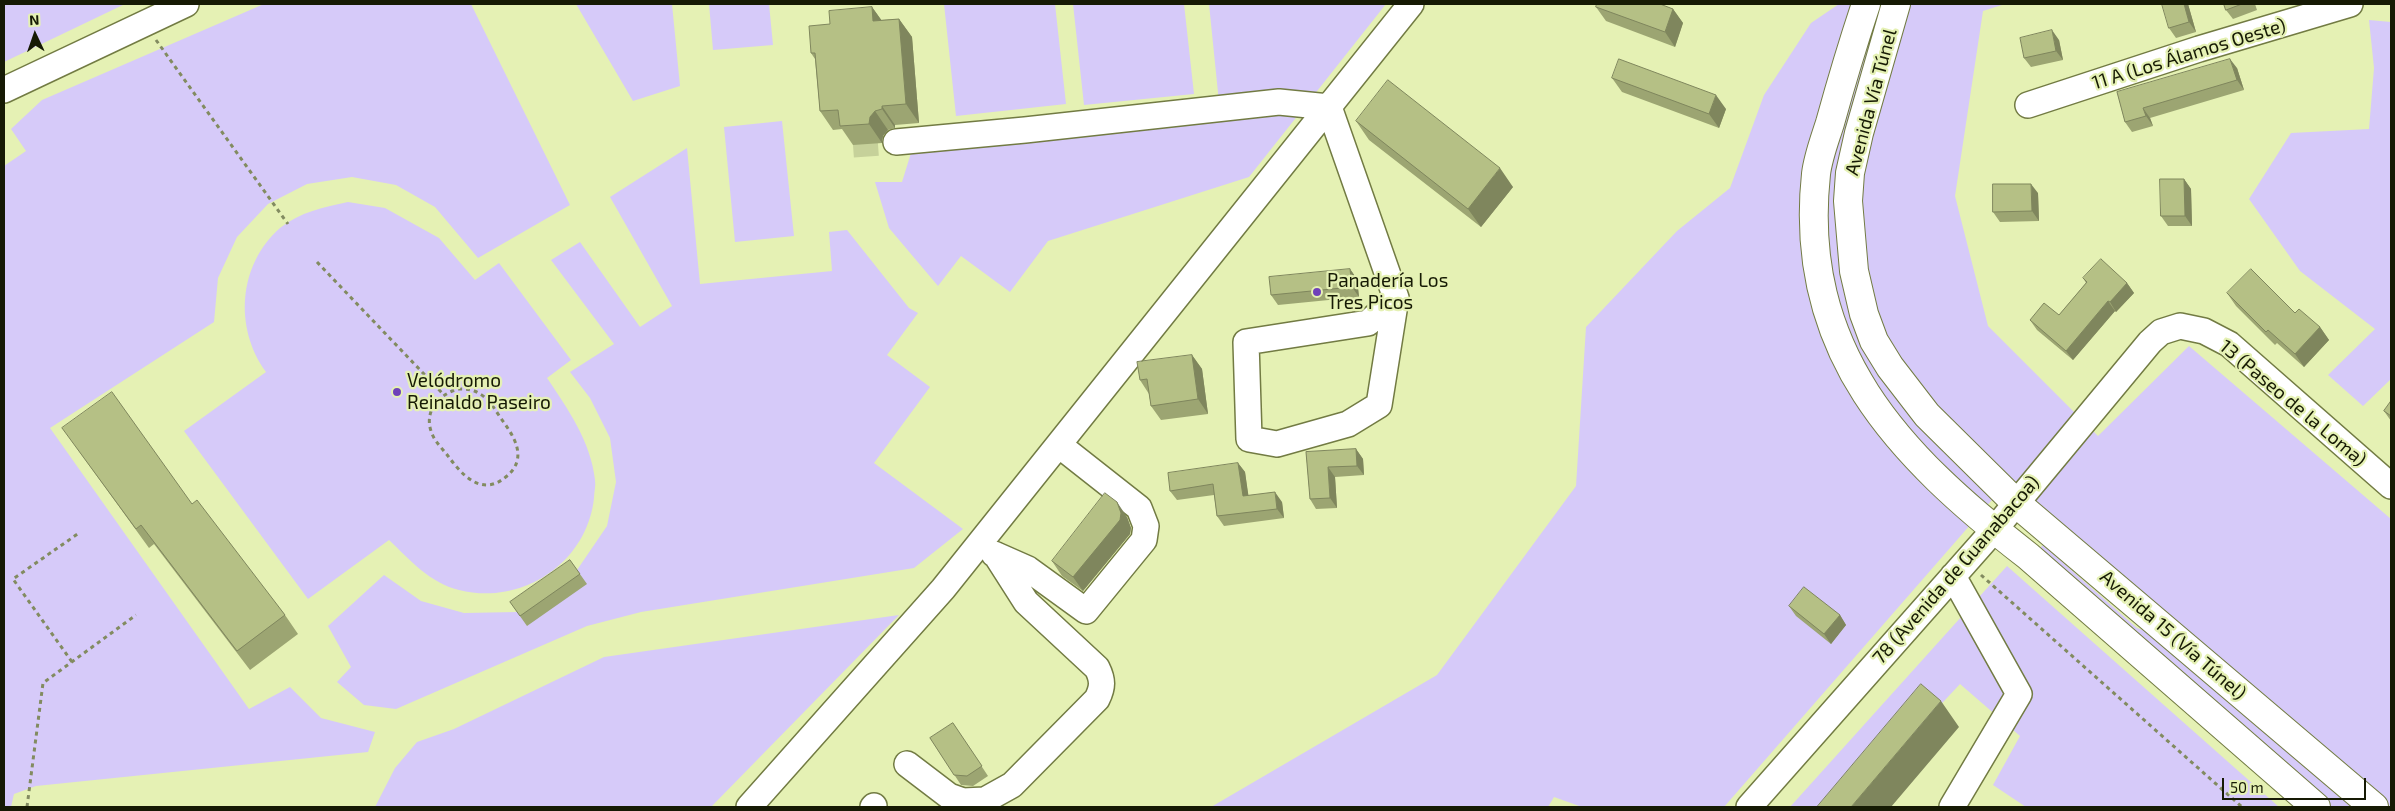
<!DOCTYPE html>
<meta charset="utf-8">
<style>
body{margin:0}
#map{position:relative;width:2395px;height:811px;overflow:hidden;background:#e5f1b4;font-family:"Exo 2",sans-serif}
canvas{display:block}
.frame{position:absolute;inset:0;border:5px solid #161a04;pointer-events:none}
.north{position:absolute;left:10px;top:10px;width:50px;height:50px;-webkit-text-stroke:4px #e5f1b4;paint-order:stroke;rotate:357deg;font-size:14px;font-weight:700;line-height:20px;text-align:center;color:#161a04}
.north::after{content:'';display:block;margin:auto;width:18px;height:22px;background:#161a04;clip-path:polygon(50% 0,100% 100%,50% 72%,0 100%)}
.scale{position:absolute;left:2222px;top:778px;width:144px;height:22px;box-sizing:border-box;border:2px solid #161a04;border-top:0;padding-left:6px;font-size:15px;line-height:18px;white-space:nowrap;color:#161a04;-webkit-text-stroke:4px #e5f1b4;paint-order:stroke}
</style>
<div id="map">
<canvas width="2395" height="811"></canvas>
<div class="frame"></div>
<div class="north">N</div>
<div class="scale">50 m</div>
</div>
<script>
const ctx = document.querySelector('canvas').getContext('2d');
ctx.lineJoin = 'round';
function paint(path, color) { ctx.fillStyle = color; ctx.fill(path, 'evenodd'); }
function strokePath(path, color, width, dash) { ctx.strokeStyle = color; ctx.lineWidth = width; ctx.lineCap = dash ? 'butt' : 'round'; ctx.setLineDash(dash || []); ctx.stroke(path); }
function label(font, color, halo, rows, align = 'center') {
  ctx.font = font + ' "Exo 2",sans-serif'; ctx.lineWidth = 4.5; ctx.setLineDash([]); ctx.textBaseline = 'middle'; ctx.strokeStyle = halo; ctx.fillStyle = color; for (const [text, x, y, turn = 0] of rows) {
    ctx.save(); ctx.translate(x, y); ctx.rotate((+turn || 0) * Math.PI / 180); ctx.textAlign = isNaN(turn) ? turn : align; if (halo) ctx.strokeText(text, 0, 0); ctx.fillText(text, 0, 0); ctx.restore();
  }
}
paint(new Path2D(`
 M4 4H125L4 62Z
 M264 4H471L570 205 478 258 435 207 396 185 352 177 307 184 268 204 237 237 218 278 214 322 50 428 249 709 290 687 321 718 375 732 368 752 36 786 14 794 11 807H4V166L26 151 11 129 42 100Z
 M576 4H672L680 86 633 101Z
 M709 4H769L773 45 713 50Z
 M944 4H1055L1066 104 956 116Z
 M1073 4H1184L1194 94 1084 105Z
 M1209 4H1386L1249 177 1048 241 1010 292 961 256 938 286 889 228 875 182H902L911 153 1221 122Z
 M1839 4H2005L1983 11 1955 196 1988 326 2098 436 2189 346 2391 519V807L2005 485 1724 807H1582L1554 797 1548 807H1211L1437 675 1576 486 1586 327 1677 231 1730 188 1764 95 1811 23Z
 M2369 20 2391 22V379L2363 406 2328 375 2375 329 2300 271 2249 199 2291 133 2369 129 2374 68Z
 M782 121 794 236 735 242 724 127Z
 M687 148 700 284 832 271 829 232 847 230 909 308 918 313 887 355 930 387 874 463 963 529 914 568 641 612 587 626 396 709 364 705 337 682 351 667 328 626 384 575 421 601 464 613 517 612 577 570 607 526 616 482 610 438 590 398 570 372 614 344 551 260 580 242 640 327 672 306 610 197Z
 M348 202 385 208 439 238 475 280 499 263 571 360 547 378C568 409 591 442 595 480 596 486 594 492 594 498 587 563 522 606 459 590 430 583 410 560 389 540L308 599 184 431 266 372C234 328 238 265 280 228 300 212 324 207 348 202Z
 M2043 545 2137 628 2155 634 2353 807H2332L2039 549Z
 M2007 566 2279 807H2026L1993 785 2020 736 1960 684 1845 807H1790Z
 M899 615 711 807H375L395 768 417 742 454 729 604 657Z`), '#d6caf9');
strokePath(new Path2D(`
 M853 145 896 142`), '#c6d19a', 25, [25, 12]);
const minor = new Path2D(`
 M4 90 186 4
 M2028 105 2199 49 2350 4
 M896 142 1025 130 1279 102 1329 107 1396 298 1368 323 1246 342 1249 439 1277 444 1348 424 1379 405 1396 298
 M994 554 1028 569 1086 611 1144 540 1146 526 1139 508 1059 445
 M907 764 949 796 963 801 985 800 1012 785 1097 699C1103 687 1103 680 1097 668L1026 602 996 555
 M749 807 943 589 1411 4
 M873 807 874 806
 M1749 807 1994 530 2150 342 2161 332 2180 326 2204 331 2229 344 2391 486
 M1952 807 2019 694 1953 576`);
const major = new Path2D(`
 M1866 4C1853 43 1841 83 1830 123 1825 139 1818 157 1816 174 1797 351 1898 455 2028 556L2316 807
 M1896 4 1859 133 1850 173 1848 201 1854 271 1864 314 1874 341 1890 367 1927 415 2016 503 2374 807`);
strokePath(minor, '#727b43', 28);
strokePath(major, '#727b43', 30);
strokePath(new Path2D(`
 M156 40 288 224
 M317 262 444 395
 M458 389C466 389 473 389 480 394 489 399 494 408 500 417 513 435 529 457 507 476 482 498 462 475 448 456 442 448 434 441 431 431 424 410 440 394 458 389Z
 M1981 575 2242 807
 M72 662 13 579 79 533
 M27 807 43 683 136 615`), '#828b60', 3, [4, 4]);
strokePath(minor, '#fff', 25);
strokePath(major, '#fff', 28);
paint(new Path2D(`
 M2188 4 2196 32 2176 38 2169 28Z
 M2224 4H2255L2257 10 2233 19 2226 10Z
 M872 7 881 20 899 19 912 37 919 123 895 125V128L888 130 883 136 882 143 853 145 842 129 833 130 820 111 815 59 811 53 830 24Z
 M1596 7 1673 9 1683 23 1675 47 1606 21Z
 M2059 40 2063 60 2031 67 2024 58Z
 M2237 68 2244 90 2150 118 2153 126 2132 132 2125 122 2117 92Z
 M1612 78 1726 109 1719 128 1622 92Z
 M1356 121 1513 187 1481 227 1369 140Z
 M2184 179 2191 189 2192 226H2168L2161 216Z
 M2038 193 2039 221 2000 222 1993 212Z
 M1350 269 1357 279 1359 297 1278 305 1271 295Z
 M2083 278 2127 283 2134 293 2116 312 2115 311 2073 360 2037 330 2030 320 2059 315 2086 283Z
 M2227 293 2295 313 2320 327 2329 340 2304 367 2277 343 2275 345 2236 306Z
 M1192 355 1202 369 1208 414 1161 420 1151 406 1149 394 1140 380Z
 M2391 401V421L2384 411Z
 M76 447 192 504 285 615 298 634 250 670 154 544 149 548Z
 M1356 449 1363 459 1364 475 1335 477 1337 508 1316 509 1310 499 1306 452Z
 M1238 463 1245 472 1248 495 1282 502 1284 518 1224 526 1217 516 1214 495 1177 500 1170 491Z
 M1127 517 1131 528 1130 534 1083 591 1062 576 1052 561Z
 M570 560 587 584 527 626 510 602Z
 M1789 606 1840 615 1846 625 1831 644 1796 616Z
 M953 723 988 776 973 786 961 785 930 738Z`), '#9ca572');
paint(new Path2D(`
 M2184 4H2188L2196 32 2189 22Z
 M872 7 885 25 873 21Z
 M1673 9 1683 23 1675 47 1665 32Z
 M899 19 912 37 919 123 906 104Z
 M2052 30 2059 40 2063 60 2056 51Z
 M2230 59 2237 68 2244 90 2237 80Z
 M1716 95 1726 109 1719 128 1709 114Z
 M882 106 895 125V128L882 109Z
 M2143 108 2150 118 2153 126 2146 116Z
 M875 111 888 130 883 136 882 143 869 124 870 117Z
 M1500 168 1513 187 1481 227 1468 209Z
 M2184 179 2191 189 2192 226 2185 216Z
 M2031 184 2038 193 2039 221 2032 211Z
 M1350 269 1357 279 1359 297 1352 287Z
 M2127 283 2134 293 2116 312 2110 302Z
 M2108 301 2115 311 2073 360 2066 351Z
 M2320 327 2329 340 2304 367 2295 354Z
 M1192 355 1202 369 1208 414 1198 399Z
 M1356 449 1363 459 1364 475 1357 466Z
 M1238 463 1245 472 1250 506 1243 496Z
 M1328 467 1335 477 1337 508 1330 498Z
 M1275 492 1282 502 1284 518 1277 509Z
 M1117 502 1127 517 1131 528 1130 534 1083 591 1073 577Z
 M1840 615 1846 625 1831 644 1824 634Z
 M1941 701 1959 727 1891 807H1851Z`), '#7f865d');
const building = new Path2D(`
 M1597 4H1660L1673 9 1665 32 1596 7Z
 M2162 4H2184L2189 22 2169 28Z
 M2224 4H2242L2226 10Z
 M872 7 873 21 899 19 906 104 882 106V109L875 111 870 117 869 124 840 126 838 110 820 111 815 53H811L809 26 830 24 829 11Z
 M2052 30 2056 51 2024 58 2020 38Z
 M1619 59 1716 95 1709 114 1612 78Z
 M2230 59 2237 80 2143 108 2146 116 2125 122 2117 92Z
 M1388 80 1500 168 1468 209 1356 121Z
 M2160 179H2184L2185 216H2161Z
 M1993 184H2031L2032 211 1993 212Z
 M2101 259 2127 283 2110 302 2108 301 2066 351 2030 320 2044 303 2059 315 2087 282 2083 278Z
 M1350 269 1352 287 1271 295 1269 277Z
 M2251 269 2295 313 2299 309 2320 327 2295 354 2268 330 2266 332 2227 293Z
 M1192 355 1198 399 1151 406 1147 379 1140 380 1137 362Z
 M112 392 192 504 197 500 285 615 237 651 141 525 136 529 62 428Z
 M2391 401V416L2384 411Z
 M1356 449 1357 466 1328 467 1330 498 1310 499 1306 452Z
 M1238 463 1243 496 1275 492 1277 509 1217 516 1213 484 1170 491 1168 473Z
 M1105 493 1117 502 1121 513 1120 520 1073 577 1052 561Z
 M570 560 580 574 520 616 510 602Z
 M1804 587 1840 615 1824 634 1789 606Z
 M1921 684 1941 701 1851 807H1817Z
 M953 723 982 766 967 776 954 775 930 738Z`);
paint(building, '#b5c085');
strokePath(building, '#7f865d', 1);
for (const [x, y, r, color] of [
 [1317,292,5,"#6f41b9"],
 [397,392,5,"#6f41b9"]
]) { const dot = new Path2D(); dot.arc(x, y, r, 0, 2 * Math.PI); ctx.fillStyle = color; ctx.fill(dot); strokePath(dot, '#e5f1b4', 2); }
label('19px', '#161a04', '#e5f1b4', [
 ["11 A (Los Álamos Oeste)",2189,54,-17],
 ["Avenida Vía Túnel",1871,102,-75],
 ["13 (Paseo de la Loma)",2293,403,40],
 ["78 (Avenida de Guanabacoa)",1956,570,-49],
 ["Avenida 15 (Vía Túnel)",2173,635,41]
]);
label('19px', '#161a04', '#e5f1b4', [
 ["Panadería Los",1327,281],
 ["Tres Picos",1327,303],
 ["Velódromo",407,381],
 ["Reinaldo Paseiro",407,403]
], 'left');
</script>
